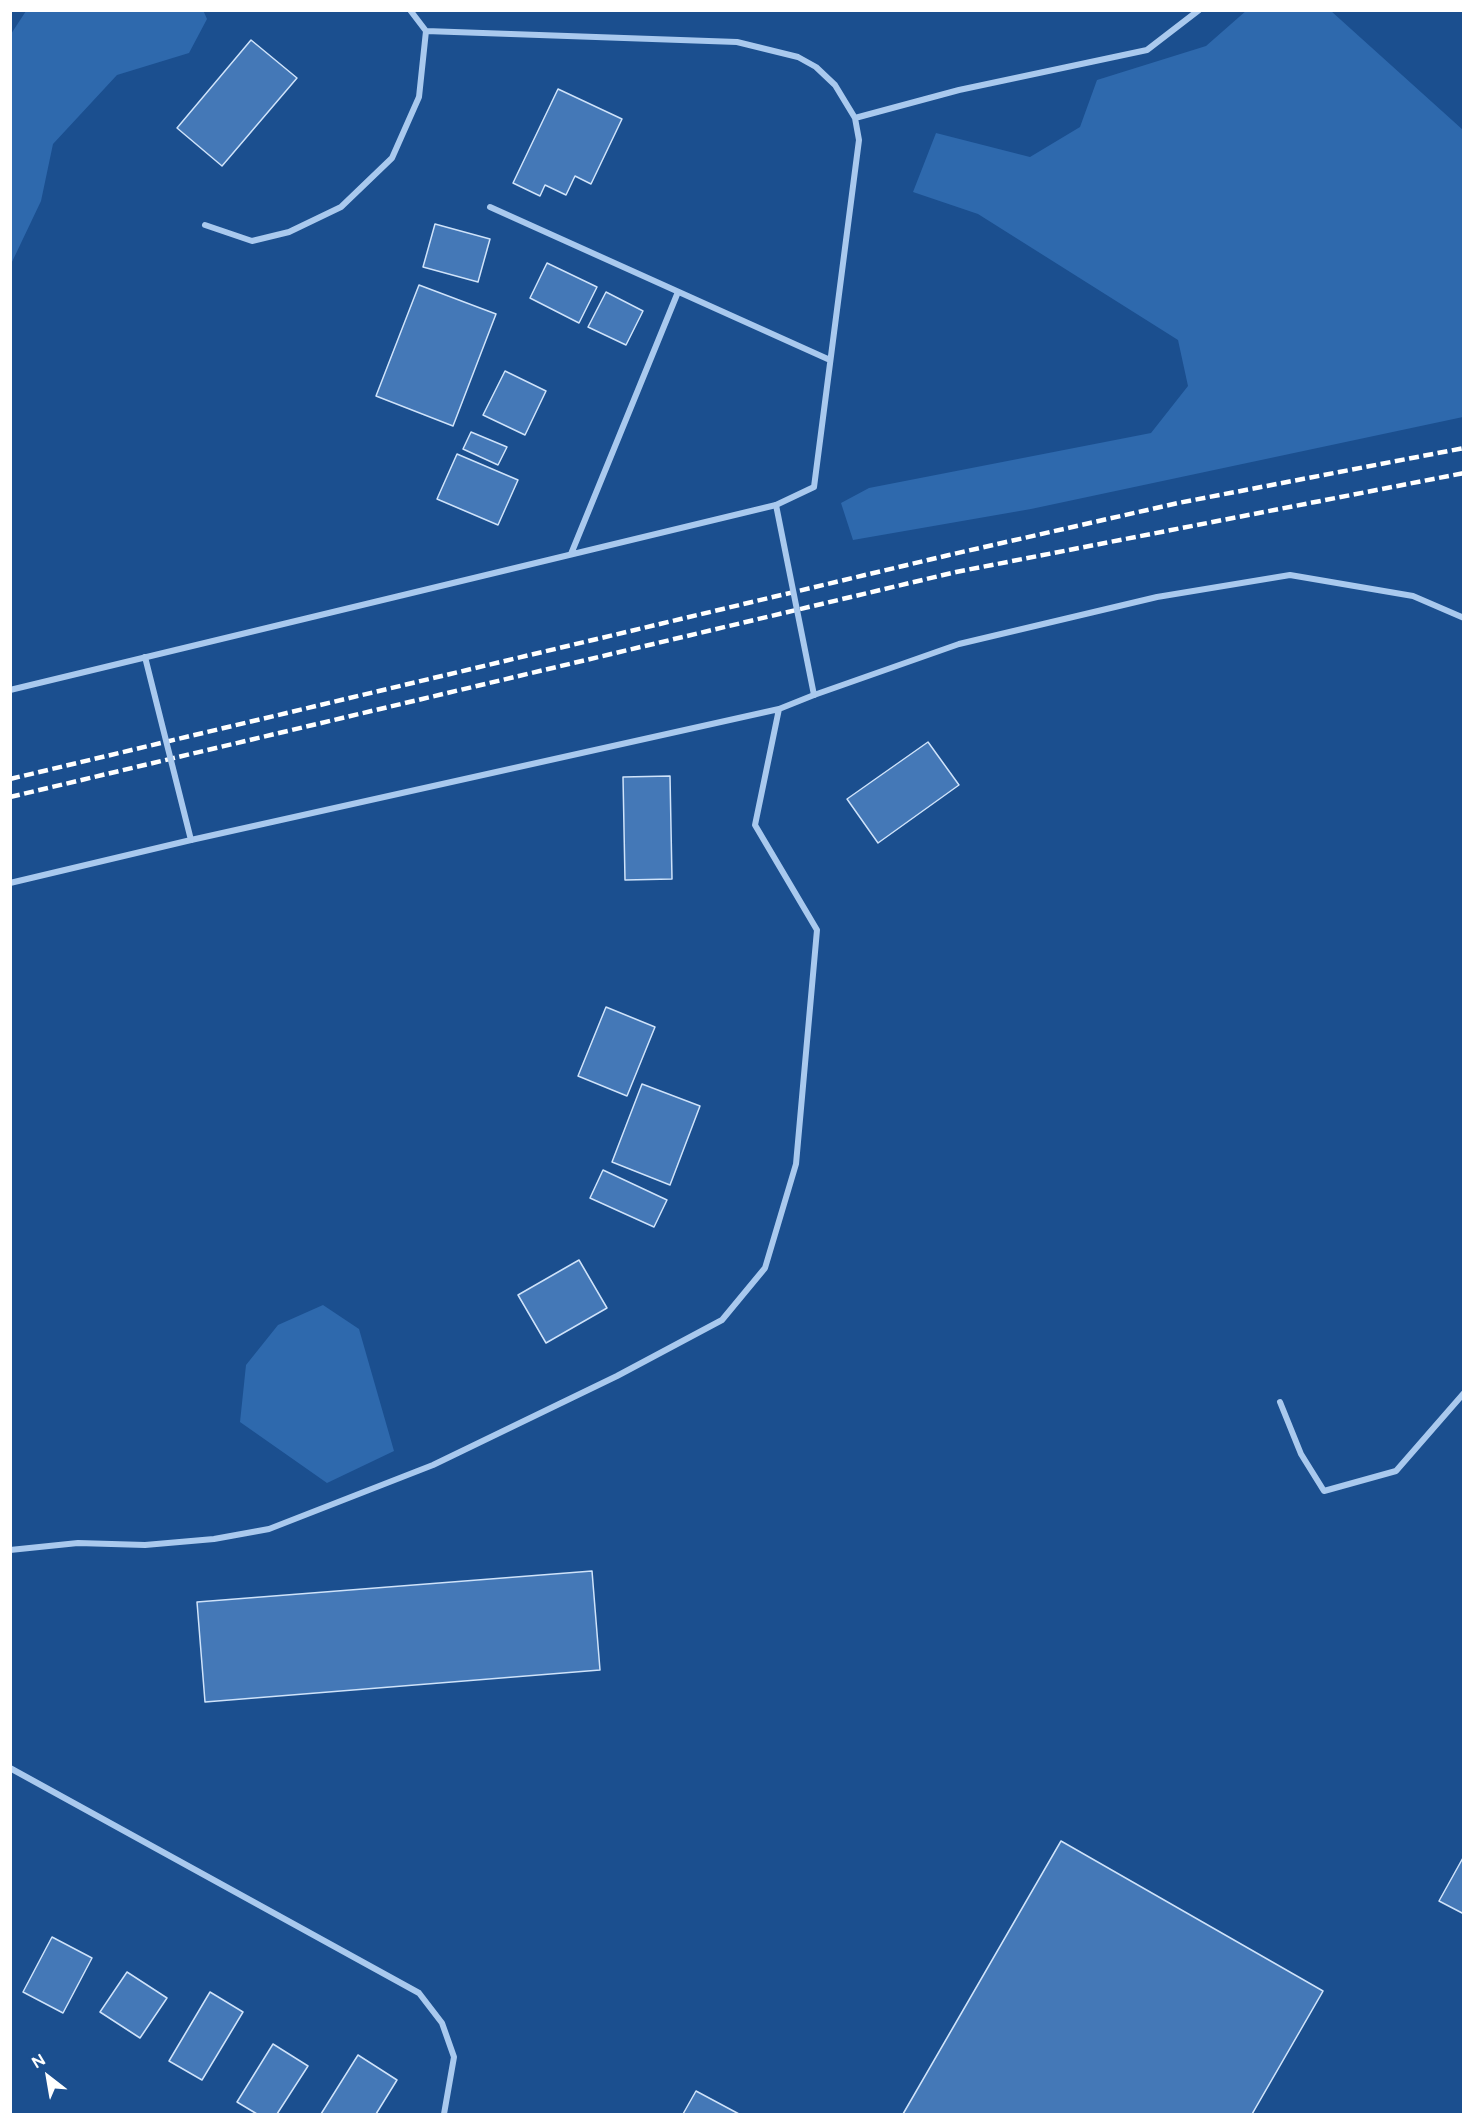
<!DOCTYPE html>
<style>
body{margin:0}
#map{position:relative;width:1474px;height:2125px;overflow:hidden;background:#1b4f8f;font-family:Figtree,sans-serif}
canvas{display:block}
.frame{position:absolute;inset:0;border:12px solid #fff;pointer-events:none}
.north{position:absolute;left:18px;top:2047px;width:60px;height:60px;-webkit-text-stroke:4px #1b4f8f;paint-order:stroke;rotate:329deg;font-size:16px;font-weight:700;line-height:24px;text-align:center;color:#fff}
.north::after{content:'';display:block;margin:auto;width:21px;height:27px;background:#fff;clip-path:polygon(50% 0,100% 100%,50% 72%,0 100%)}
</style>
<div id="map">
<canvas width="1474" height="2125"></canvas>
<div class="frame"></div>
<div class="north">N</div>
</div>
<script>
const ctx = document.querySelector('canvas').getContext('2d');
ctx.lineJoin = 'round';
function paint(path, color) { ctx.fillStyle = color; ctx.fill(path, 'evenodd'); }
function strokePath(path, color, width, dash) { ctx.strokeStyle = color; ctx.lineWidth = width; ctx.lineCap = dash ? 'butt' : 'round'; ctx.setLineDash(dash || []); ctx.stroke(path); }
paint(new Path2D(`
 M1247 10 1331 11 1463 130V417L1031 509 853 540 841 503 869 488 1151 433 1188 386 1178 340 978 214 913 192 936 133 1030 157 1080 127 1097 80 1206 46Z
 M26 11 203 10 207 19 189 53 117 75 53 144 41 201 11 264V34Z
 M323 1305 359 1329 394 1451 327 1483 240 1422 246 1365 278 1325Z`), '#2e69ad');
const building = new Path2D(`
 M251 40 297 78 222 166 177 128Z
 M558 89 622 119 591 184 575 176 566 195 545 185 540 196 513 183Z
 M435 224 490 239 478 282 423 267Z
 M547 263 597 287 579 323 530 298Z
 M419 285 496 314 453 426 376 396Z
 M606 292 643 311 626 345 588 327Z
 M505 371 546 391 525 435 483 415Z
 M471 432 507 447 498 465 463 449Z
 M457 454 518 480 498 525 437 499Z
 M928 742 959 785 878 843 847 799Z
 M670 776 672 879 625 880 623 777Z
 M606 1007 655 1027 627 1096 578 1076Z
 M642 1084 700 1106 670 1185 612 1162Z
 M603 1170 667 1200 654 1227 590 1198Z
 M579 1260 607 1308 546 1343 518 1295Z
 M592 1571 600 1670 205 1702 197 1602Z
 M1061 1841 1323 1991 1252 2114H903Z
 M1464 1856V1914L1439 1901Z
 M52 1937 92 1958 63 2013 23 1992Z
 M127 1972 167 1998 140 2038 100 2012Z
 M210 1992 243 2012 202 2080 169 2061Z
 M273 2044 308 2066 277 2114H257L237 2102Z
 M358 2055 397 2080 376 2114H321Z
 M696 2091 739 2114H683Z`);
paint(building, '#4478b7');
strokePath(building, '#cfe3fa', 1.5);
strokePath(new Path2D(`
 M855 118 959 90 1147 50 1199 10
 M490 207 830 360
 M205 225 252 241 289 232 341 207 392 158 419 97 426 31
 M571 554 678 292
 M10 690 776 505 814 487 859 140 855 118 835 85 816 67 798 57 737 42 426 31 410 10
 M10 883 191 840 779 709 814 695 959 644 1157 597 1290 575 1413 596 1464 618
 M1280 1402 1301 1454 1324 1491 1396 1471 1464 1393
 M10 1550 78 1543 145 1545 214 1539 269 1529 433 1465 617 1376 722 1320 765 1268 796 1164 817 930 755 825 779 709
 M10 1768 419 1993 442 2023 454 2057 444 2114`), '#a9c9ee', 6);
strokePath(new Path2D(`
 M10 779 949 555 1178 503 1464 448
 M10 797 956 572 1464 473`), '#fff', 4.5, [10, 4.5]);
strokePath(new Path2D(`
 M776 505 814 695
 M145 657 191 840`), '#a9c9ee', 6);
</script>
